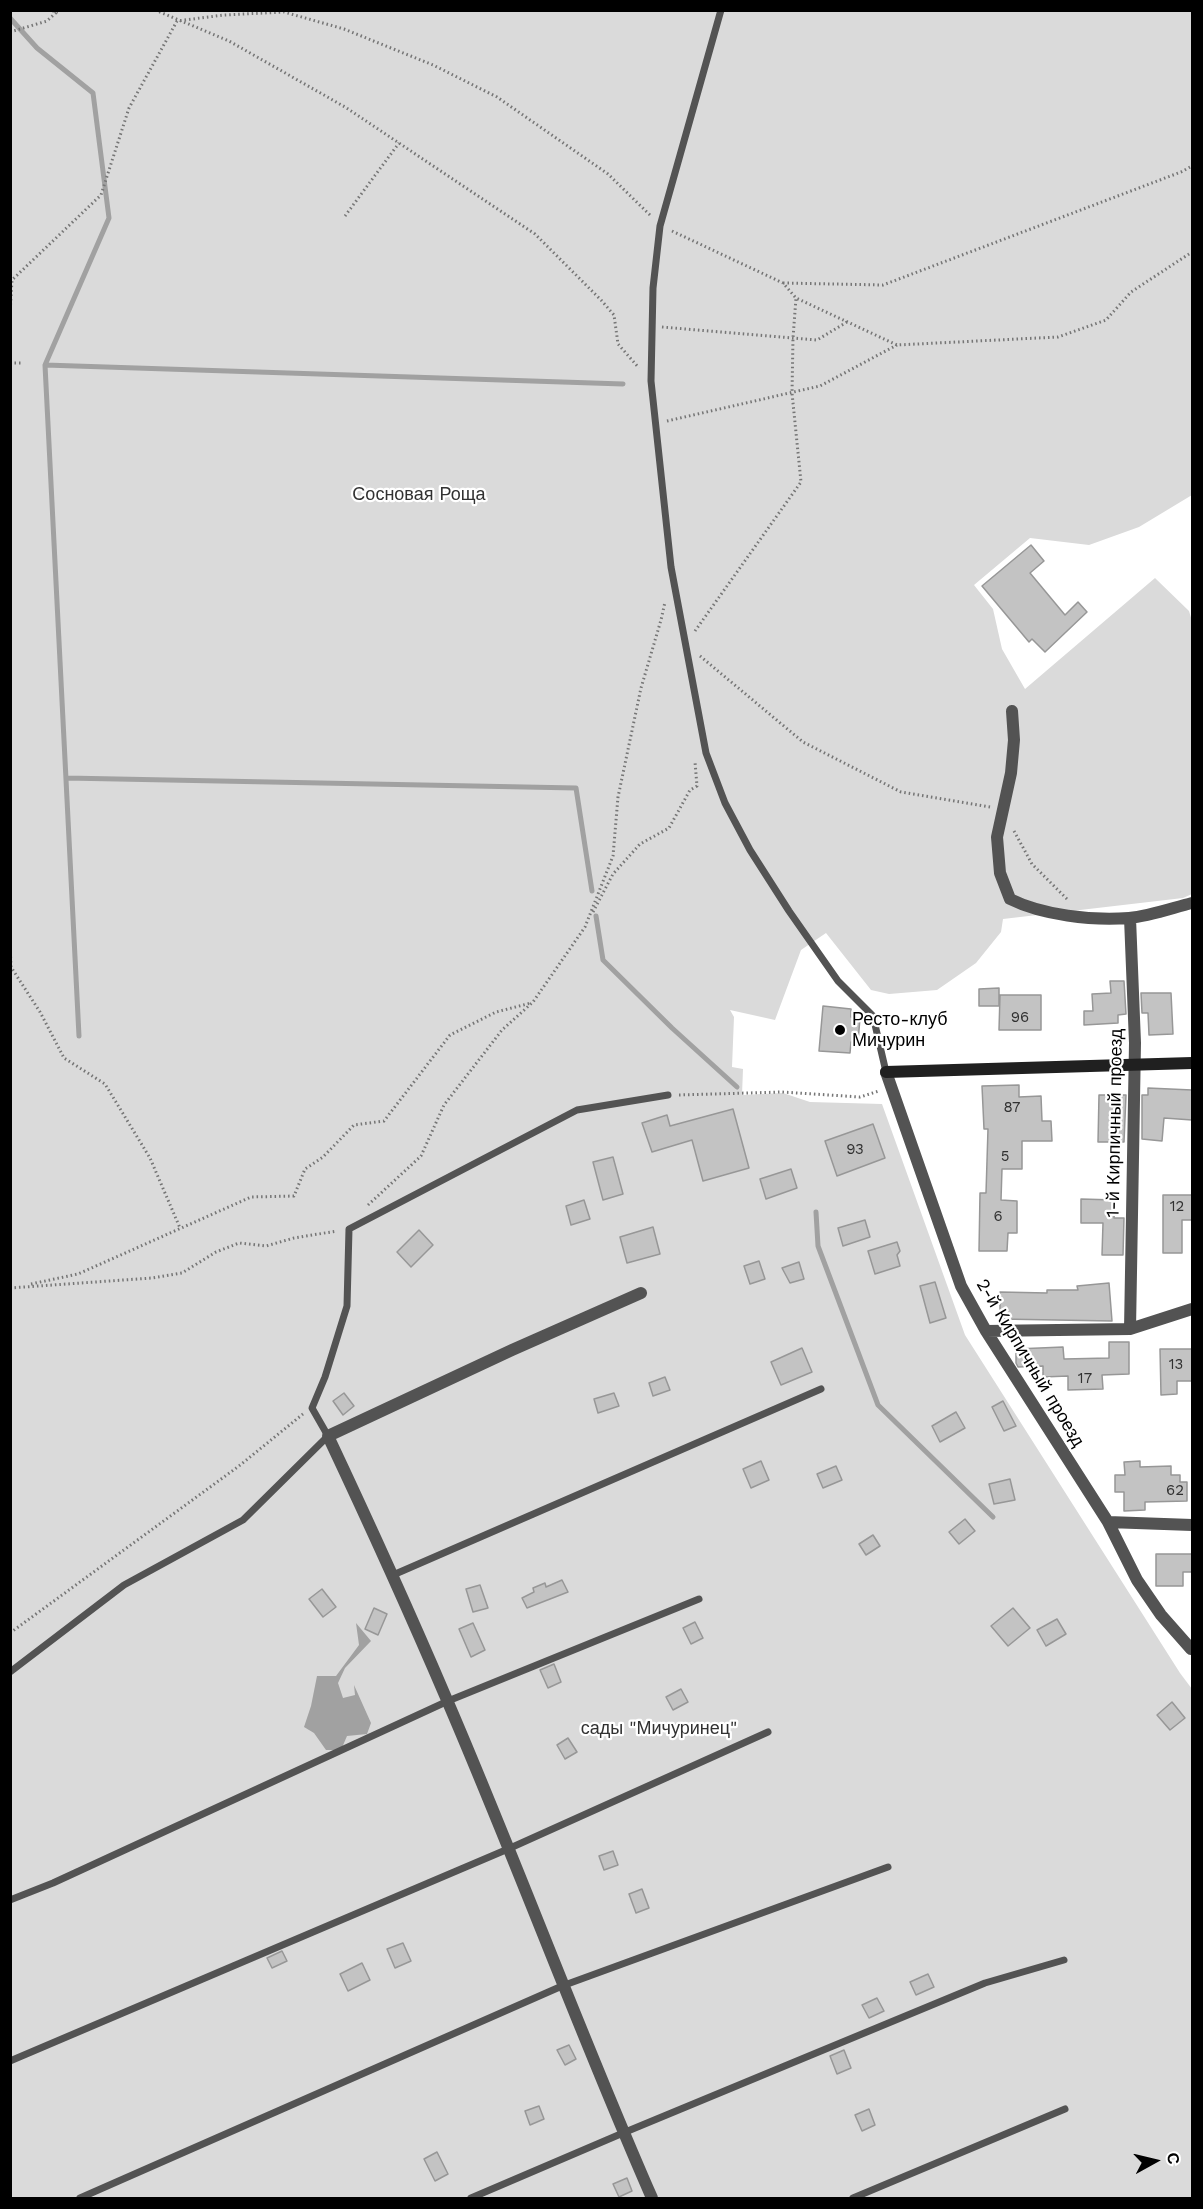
<!DOCTYPE html>
<meta charset="utf-8">
<style>
body{margin:0}
#map{position:relative;width:1203px;height:2209px;overflow:hidden;background:#fff;font-family:"Work Sans",sans-serif}
canvas{display:block}
.frame{position:absolute;inset:0;border:12px solid #000;pointer-events:none}
.north{position:absolute;left:1125px;top:2131px;width:60px;height:60px;-webkit-text-stroke:4px #fff;paint-order:stroke;rotate:82deg;font-size:16px;font-weight:700;line-height:24px;text-align:center;color:#000}
.north::after{content:'';display:block;margin:auto;width:21px;height:27px;background:#000;clip-path:polygon(50% 0,100% 100%,50% 72%,0 100%)}
</style>
<div id="map">
<canvas width="1203" height="2209"></canvas>
<div class="frame"></div>
<div class="north">С</div>
</div>
<script>
const ctx = document.querySelector('canvas').getContext('2d');
ctx.lineJoin = 'round';
function paint(path, color) { ctx.fillStyle = color; ctx.fill(path, 'evenodd'); }
function strokePath(path, color, width, dash) { ctx.strokeStyle = color; ctx.lineWidth = width; ctx.lineCap = dash ? 'butt' : 'round'; ctx.setLineDash(dash || []); ctx.stroke(path); }
function label(font, color, halo, rows, align = 'center') {
  ctx.font = font + ' "Work Sans",sans-serif'; ctx.lineWidth = 4.5; ctx.setLineDash([]); ctx.textBaseline = 'middle'; ctx.strokeStyle = halo; ctx.fillStyle = color; for (const [text, x, y, turn = 0] of rows) {
    ctx.save(); ctx.translate(x, y); ctx.rotate((+turn || 0) * Math.PI / 180); ctx.textAlign = isNaN(turn) ? turn : align; if (halo) ctx.strokeText(text, 0, 0); ctx.fillText(text, 0, 0); ctx.restore();
  }
}
paint(new Path2D(`
 M11 11H1192V495L1139 527 1089 545 1030 538 974 585 993 609 1002 649 1025 689 1155 578 1189 611 1192 621V894L1183 898 1003 919 1001 932 976 963 937 990 889 994 871 990 826 933 801 950 775 1020 730 1010 734 1017 732 1067 743 1069 742 1095 783 1093 810 1102 882 1104 965 1335 1180 1673 1192 1689V2198H11Z`), '#dadada');
paint(new Path2D(`
 M356 1623 371 1641 345 1668 338 1683 343 1698 355 1695 354 1685 371 1723 367 1734 347 1736 341 1750H326L314 1733 304 1727 311 1706 317 1676H336L359 1645Z`), '#a1a1a1');
strokePath(new Path2D(`
 M10 18 37 48 93 93 109 218 45 365 79 1036
 M45 365 623 384
 M66 778 576 788 592 891
 M596 916 603 960 672 1028 737 1087
 M816 1212 818 1246 878 1405 993 1517`), '#a1a1a1', 5);
const building = new Path2D(`
 M1031 545 1044 561 1030 573 1065 615 1078 602 1087 612 1045 652 1032 639 1029 642 982 586Z
 M1110 981H1124L1126 1014 1118 1015V1023L1084 1025V1011H1093L1092 994 1111 993Z
 M999 988V1006H979V989Z
 M1141 993H1171L1173 1034 1149 1035 1148 1013H1142Z
 M1000 995H1041V1030H999Z
 M823 1006 851 1009V1017L860 1018 858 1042H851L850 1053 819 1051Z
 M1019 1085V1097L1041 1096 1042 1121H1051L1052 1141H1022V1169H1002L1001 1200 1017 1201V1233H1008L1007 1251H979L980 1193H986L988 1129H984L982 1086Z
 M1148 1088 1192 1090V1120L1164 1118 1162 1141 1142 1139V1095H1148Z
 M1099 1095H1126L1124 1142H1098Z
 M733 1109 749 1168 703 1181 692 1140 652 1152 642 1123 667 1115 670 1126Z
 M873 1124 885 1158 837 1176 825 1141Z
 M613 1157 623 1194 603 1200 593 1162Z
 M791 1169 797 1188 766 1199 760 1179Z
 M1163 1195H1192V1220H1182V1253H1163Z
 M1081 1199 1115 1200 1114 1218H1124L1123 1255H1102L1103 1223H1081Z
 M584 1200 590 1219 571 1225 566 1206Z
 M865 1220 870 1237 843 1246 838 1228Z
 M653 1227 660 1254 627 1263 620 1237Z
 M419 1230 433 1245 411 1267 397 1252Z
 M897 1242 900 1251 897 1255 900 1266 875 1274 868 1251Z
 M759 1261 765 1279 750 1284 744 1266Z
 M799 1262 804 1279 790 1283 782 1268Z
 M935 1282 946 1318 930 1323 920 1286Z
 M1109 1283 1112 1321 1000 1319V1292L1047 1293V1290H1078L1077 1286Z
 M1109 1342H1129V1374L1102 1375 1103 1389 1068 1390V1376L1043 1377V1366L1018 1367 1016 1363V1349L1063 1347 1064 1359 1109 1358Z
 M802 1348 812 1372 781 1385 771 1362Z
 M1160 1349H1192V1381H1177V1394L1161 1395Z
 M665 1377 670 1390 653 1396 649 1383Z
 M344 1393 354 1406 343 1415 333 1401Z
 M614 1393 619 1406 598 1413 594 1399Z
 M1003 1401 1016 1426 1004 1431 992 1407Z
 M956 1412 965 1428 940 1442 932 1426Z
 M761 1461 769 1480 751 1488 743 1469Z
 M1140 1461V1467L1171 1466V1475H1180V1482H1187V1501L1145 1502V1510L1124 1511V1492H1115V1475H1125L1124 1462Z
 M836 1466 842 1480 823 1488 817 1474Z
 M1010 1479 1015 1500 994 1504 989 1484Z
 M965 1519 975 1531 959 1544 949 1532Z
 M873 1535 880 1546 866 1555 859 1544Z
 M1156 1554H1192V1572H1183V1586H1156Z
 M562 1580 568 1592 527 1608 522 1598 534 1592 533 1588 545 1583 546 1587Z
 M480 1585 488 1608 473 1612 466 1589Z
 M322 1589 336 1607 323 1617 309 1599Z
 M374 1608 387 1614 378 1635 365 1629Z
 M1013 1608 1030 1628 1008 1646 991 1626Z
 M1057 1619 1066 1634 1046 1646 1037 1630Z
 M695 1622 703 1638 691 1644 683 1628Z
 M473 1623 485 1650 471 1657 459 1629Z
 M554 1664 561 1682 548 1688 540 1670Z
 M681 1689 688 1702 673 1710 666 1697Z
 M1172 1702 1185 1718 1170 1730 1157 1715Z
 M568 1738 577 1752 565 1759 557 1745Z
 M613 1851 618 1865 604 1870 599 1856Z
 M642 1889 649 1908 636 1913 629 1894Z
 M403 1943 411 1961 395 1968 387 1949Z
 M282 1951 287 1961 272 1968 267 1958Z
 M362 1963 370 1980 348 1991 340 1974Z
 M928 1974 934 1987 916 1995 910 1982Z
 M877 1998 884 2011 869 2018 862 2005Z
 M569 2045 576 2059 565 2065 557 2050Z
 M844 2050 851 2068 837 2074 830 2056Z
 M539 2106 544 2119 530 2125 525 2111Z
 M869 2109 875 2125 862 2131 855 2115Z
 M437 2152 448 2174 435 2181 424 2159Z
 M627 2178 632 2191 619 2197 613 2184Z`);
paint(building, '#c3c3c3');
strokePath(building, '#979797', 1.5);
strokePath(new Path2D(`
 M48 10 58 12
 M155 10 229 41 345 107 535 234 601 300 614 315 618 344 639 368
 M10 32 47 21 59 10
 M345 216 399 143
 M672 231 783 283 796 298 897 345 1058 337 1106 320 1131 292 1192 252
 M783 283 883 285 1181 172 1192 166
 M10 314 12 280 101 195 129 108 177 21 224 15 284 12 344 29 433 65 497 97 608 174 652 217
 M662 327 817 340 847 322
 M10 363H21
 M667 421 820 386 897 345
 M695 631 801 482 792 393 793 338 796 298
 M700 656 803 742 901 792 990 807
 M1014 831 1032 864 1069 901
 M593 912 613 874 640 844 669 828 690 790 697 786 695 762
 M10 943 11 967 40 1012 64 1058 105 1084 150 1158 180 1228
 M679 1095 782 1092 860 1097 879 1091
 M368 1205 421 1156 444 1105 502 1030 533 1002 585 927 613 856 618 797 641 688 661 620 665 602
 M31 1284 78 1274 251 1197 294 1196 305 1169 323 1157 354 1125 384 1121 450 1035 496 1012 531 1003
 M10 1288 152 1278 182 1273 216 1252 239 1243 266 1246 294 1238 337 1231
 M10 1633 239 1466 303 1414`), '#757575', 3, [1.5, 3]);
strokePath(new Path2D(`
 M721 10 660 226 653 288 651 381 671 567 706 753 725 803 750 850 789 911 838 981 873 1016 886 1072
 M393 1575 821 1389
 M10 1672 124 1585 243 1520 328 1436 312 1408 325 1377 347 1306 349 1229 577 1110 668 1095
 M10 1900 53 1883 448 1701 699 1599
 M10 2061 508 1849 768 1732
 M80 2198 562 1986 888 1867
 M471 2198 623 2133 985 1983 1064 1960
 M853 2198 1065 2109`), '#535353', 7);
strokePath(new Path2D(`
 M1012 711 1014 740 1011 773 997 837 1000 873 1010 899C1042 915 1092 921 1129 918 1150 916 1172 908 1192 903
 M1130 918 1135 1043 1130 1329
 M886 1072 961 1286 986 1331 1108 1522 1137 1580 1161 1615 1191 1649
 M641 1293 512 1350 328 1436C369 1523 409 1611 447 1700 518 1865 580 2034 652 2198
 M986 1331 1130 1329 1192 1309
 M1108 1522 1192 1525`), '#535353', 12);
strokePath(new Path2D(`
 M886 1072 1192 1063`), '#202020', 12);
for (const [x, y, r, color] of [
 [840,1030,6,"#000"]
]) { const dot = new Path2D(); dot.arc(x, y, r, 0, 2 * Math.PI); ctx.fillStyle = color; ctx.fill(dot); strokePath(dot, '#fff', 2); }
label('15px', '#313131', null, [
 ["96",1020,1018],
 ["87",1012,1108],
 ["93",855,1150],
 ["5",1005,1157],
 ["12",1177,1207],
 ["6",998,1217],
 ["13",1176,1365],
 ["17",1085,1379],
 ["62",1175,1491]
]);
label('18px', '#313131', '#fff', [
 ["Сосновая Роща",419,495],
 ["сады \"Мичуринец\"",659,1729]
]);
label('18px', '#000', '#fff', [
 ["Ресто-клуб",852,1020],
 ["Мичурин",852,1041]
], 'left');
label('18px', '#000', '#fff', [
 ["1-й Кирпичный проезд",1115,1123,-89],
 ["2-й Кирпичный проезд",1030,1363,59]
]);
</script>
